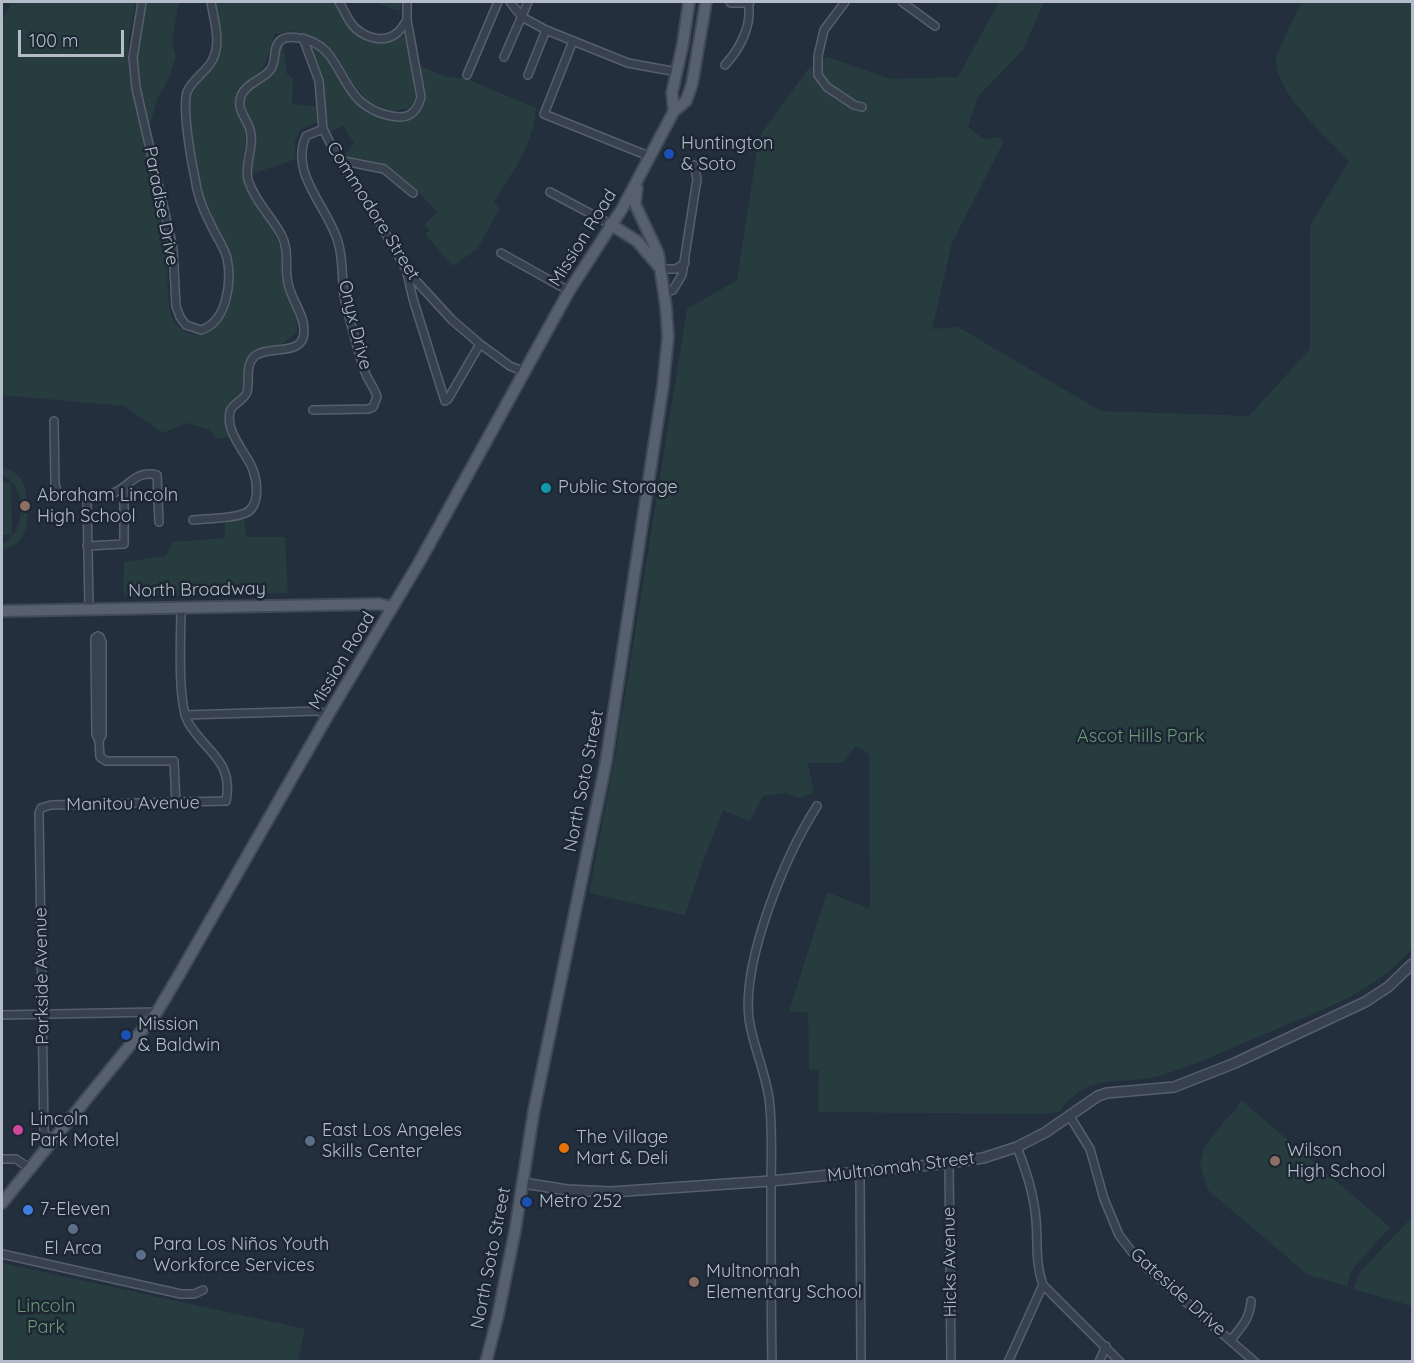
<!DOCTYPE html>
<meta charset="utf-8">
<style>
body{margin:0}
#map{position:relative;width:1414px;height:1363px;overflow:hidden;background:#242f3e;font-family:Quicksand,sans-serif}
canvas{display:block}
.frame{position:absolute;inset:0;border:3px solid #b4bcc9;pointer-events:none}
.scale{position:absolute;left:18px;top:30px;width:106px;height:27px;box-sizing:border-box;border:3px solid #b4bcc9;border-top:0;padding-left:8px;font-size:18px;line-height:21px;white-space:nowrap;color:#b4bcc9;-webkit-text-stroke:4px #1d2633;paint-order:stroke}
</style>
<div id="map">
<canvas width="1414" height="1363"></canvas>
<div class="frame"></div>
<div class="scale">100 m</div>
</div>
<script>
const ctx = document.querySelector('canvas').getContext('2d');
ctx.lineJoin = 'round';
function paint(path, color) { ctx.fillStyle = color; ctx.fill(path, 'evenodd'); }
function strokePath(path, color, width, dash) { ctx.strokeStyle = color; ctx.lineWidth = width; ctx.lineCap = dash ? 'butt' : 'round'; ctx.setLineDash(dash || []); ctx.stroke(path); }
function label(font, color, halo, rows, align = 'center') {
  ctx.font = font + ' Quicksand,sans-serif'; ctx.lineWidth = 5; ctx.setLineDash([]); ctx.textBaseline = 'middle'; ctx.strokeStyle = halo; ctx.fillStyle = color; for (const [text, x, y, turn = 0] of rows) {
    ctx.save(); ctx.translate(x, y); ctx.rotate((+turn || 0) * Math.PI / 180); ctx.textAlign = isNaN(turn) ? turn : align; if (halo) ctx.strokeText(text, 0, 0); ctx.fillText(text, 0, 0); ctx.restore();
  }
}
paint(new Path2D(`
 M2 2H136L129 36 128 67 168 253C168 269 166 302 172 317 175 323 182 330 188 333 214 344 228 310 231 289 236 252 220 239 207 208 197 184 195 157 192 132 191 124 188 113 188 105 190 81 212 75 219 55 224 39 217 18 213 2H335C344 21 355 46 381 41 388 40 396 37 404 36L410 56 415 98 410 108 392 111 369 102 351 82 339 58 319 39 296 31 274 34C266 70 262 71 235 95L237 111 246 132 242 174 250 197 272 229 283 253 286 289 294 307 298 331 280 346 262 348 247 358 241 392 228 404 225 416 229 436 218 439 208 429 186 423 163 433 124 406 2 395V18L11 5Z
 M145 2H182L178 5 172 41 176 57 168 80 158 97 148 130 136 60 141 21Z
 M374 2H402L399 11Z
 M999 2H1044L1023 50 978 96 968 127 985 140 997 137 1004 141 952 243 932 329 958 327 1101 411 1249 416 1310 349V225L1349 161C1327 137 1277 95 1276 61 1276 52 1297 12 1302 2H1412V948C1377 993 1311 1014 1260 1036 1227 1050 1195 1065 1162 1075 1121 1088 1091 1068 1059 1112L1045 1114 818 1112 819 1070 809 1069 808 1013 789 1011 827 892 870 909 869 754 856 746 842 763H808L814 792 800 798 785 793 763 796 750 821 723 810 704 859 685 915 589 893 615 757 687 309 737 280 759 137 808 69 827 57 891 79 958 77Z
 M311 43C342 67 343 109 386 119 394 121 403 119 410 119L424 105 420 66 447 77 467 79 536 108C533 146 514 170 494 201L499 209 478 248 453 266 425 234 430 230 424 225 437 212 414 187 386 165 345 155 354 143 343 126 329 132 321 81 309 47Z
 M280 46H283L287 74 293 79 292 104 316 106 317 122 300 130 295 142 296 159 251 174 255 129 243 106 247 93 273 72 277 65Z
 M2 467C9 469 17 473 21 479 25 486 26 494 27 502 29 523 27 545 2 550V544C27 531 28 488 2 475Z
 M2 483H11L12 535H2Z
 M244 517 246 537H285L288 593 128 597 123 592 124 562 166 556 172 542 225 538V521Z
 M1241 1100 1390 1227 1351 1271 1347 1286 1308 1275 1208 1190 1200 1164 1204 1148 1224 1121 1236 1110Z
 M1412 1217V1306L1353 1289 1360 1272Z
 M2 1263 305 1329 298 1361H2Z`), '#263c3f');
const minor = new Path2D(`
 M142 2 133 58 136 88 173 248 176 306 180 317 186 325 201 330C227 322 232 282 227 258 224 247 216 236 211 225 203 210 197 195 195 178 191 160 182 108 187 92 192 80 203 74 210 64 223 46 214 21 211 2
 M339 2C343 8 346 16 351 23 361 37 384 45 398 32 402 29 404 24 407 20
 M510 2 522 17 546 30 628 63 677 72
 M845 2 824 30 818 56V75L827 87 854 105 862 107
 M902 2 935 26
 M303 38 319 81 323 129 339 160 375 215 407 271 452 320 480 344 510 366 525 372
 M573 41 544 114 651 157
 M504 57 528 2
 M725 65C740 49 753 24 748 2
 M467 75 498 2
 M528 75 546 30
 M339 160 384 169 413 193
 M550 192 610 224
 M501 253 569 291
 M660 269H676L685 263
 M407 273 413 299 445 401 448 399 480 344
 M664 292 673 290 682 275 697 179 694 165
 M313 410 368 409 373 407 377 397C375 388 368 381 365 372 357 349 351 324 345 301 341 281 344 261 338 242 328 207 289 174 306 136L323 129
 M54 421 55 484 58 494C74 498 95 498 111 494 128 489 135 469 157 475L159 522
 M87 496 89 608
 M193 520C209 518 228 519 243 514 260 509 258 484 253 470 247 453 225 433 230 412 232 403 244 401 247 392 250 380 244 361 258 354 274 346 305 356 304 330 304 315 293 302 289 287 283 269 291 253 281 234 270 215 255 201 248 180 244 164 255 146 250 130 247 118 236 110 241 96 246 83 263 80 271 69 277 60 272 47 281 40 286 37 293 37 299 38 336 43 337 78 359 100 371 111 384 116 400 117 413 117 418 108 421 97L407 20V2
 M87 546 124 544V487
 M98 636 95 638V642L96 734 99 741 100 757 106 761H174L176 804
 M98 636 100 637 102 642V735L99 741
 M185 715 318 711 328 715
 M2 1015 157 1012
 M1069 1115 1090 1149 1104 1199 1119 1235 1132 1252 1148 1269 1255 1362
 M52 1140 44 1133 39 813 41 808 51 805 226 801C234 760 205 752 188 722 177 701 181 634 181 607
 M1017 1147C1026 1171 1034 1194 1036 1220 1038 1243 1035 1263 1043 1285L1120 1362
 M2 1159H16L29 1168
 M949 1163 951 1362
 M860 1172 861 1362
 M2 1254 181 1294H194L203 1290
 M1231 1340C1241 1327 1250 1319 1251 1301
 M772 1362C771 1306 771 1250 771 1194 771 1163 773 1128 769 1098 765 1071 753 1046 749 1019 742 960 785 856 817 806
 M1008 1362 1043 1285
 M1099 1362 1106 1346`);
const tertiary = new Path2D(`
 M731 2H749
 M523 1183 567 1190 611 1192 771 1181 949 1163 983 1158 1017 1147 1046 1132 1098 1096 1107 1093 1174 1087 1235 1063 1365 1002 1388 987 1412 964`);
const primary = new Path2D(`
 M674 111 672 93 683 43 689 2
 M610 224 637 241 660 268
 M2 611 379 604 392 607
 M2 1203 157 1012 179 975 328 715 420 561 569 291 622 209 674 111 686 101 692 84 706 2
 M486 1362 498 1315 515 1231 534 1110 606 762 663 386 668 337 666 307 658 253 635 204 637 188`);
strokePath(minor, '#565f6c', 10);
strokePath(tertiary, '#565f6c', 12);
strokePath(primary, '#414a57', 14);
strokePath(minor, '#38414e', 7);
strokePath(tertiary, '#38414e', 9);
strokePath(primary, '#56606e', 10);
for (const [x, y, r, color] of [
 [669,154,6,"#1a4fb4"],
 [546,488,6,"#0f9aa8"],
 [25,506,6,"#8d6e63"],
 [126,1035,6,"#1a4fb4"],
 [18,1130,6,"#d1479c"],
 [310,1141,6,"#5c6f8a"],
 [564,1148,6,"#e8710a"],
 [1275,1161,6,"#8d6e63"],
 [527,1202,6,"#1a4fb4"],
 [28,1210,6,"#3f7fe0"],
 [73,1229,6,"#5c6f8a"],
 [141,1255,6,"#5c6f8a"],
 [694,1282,6,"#8d6e63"]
]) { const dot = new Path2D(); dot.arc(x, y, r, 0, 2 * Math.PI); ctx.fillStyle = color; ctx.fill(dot); strokePath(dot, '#1d2633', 2); }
label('18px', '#b4bcc9', '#1d2633', [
 ["Huntington",681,144],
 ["& Soto",681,165],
 ["Public Storage",558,488],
 ["Abraham Lincoln",37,496],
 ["High School",37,517],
 ["Mission",138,1025],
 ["& Baldwin",138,1046],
 ["Lincoln",30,1120],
 ["Park Motel",30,1141],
 ["East Los Angeles",322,1131],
 ["Skills Center",322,1152],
 ["The Village",576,1138],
 ["Mart & Deli",576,1159],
 ["Wilson",1287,1151],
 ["High School",1287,1172],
 ["Metro 252",539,1202],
 ["7-Eleven",40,1210],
 ["Para Los Niños Youth",153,1245],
 ["Workforce Services",153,1266],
 ["El Arca",73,1249,"center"],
 ["Multnomah",706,1272],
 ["Elementary School",706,1293]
], 'left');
label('18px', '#b4bcc9', '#1d2633', [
 ["Paradise Drive",161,206,79],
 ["Commodore Street",373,211,58],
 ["Mission Road",583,238,-58],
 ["Onyx Drive",355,325,76],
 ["North Broadway",197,590,-1],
 ["Mission Road",342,661,-59],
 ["North Soto Street",584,781,-79],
 ["Manitou Avenue",133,804,-1],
 ["Parkside Avenue",42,976,-91],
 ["Multnomah Street",901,1167,-7],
 ["North Soto Street",491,1258,-79],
 ["Hicks Avenue",950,1262,-91],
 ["Gateside Drive",1178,1292,42]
]);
label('18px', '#6b9a76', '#1d2633', [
 ["Ascot Hills Park",1141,737],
 ["Lincoln",46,1307],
 ["Park",46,1328]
]);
</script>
